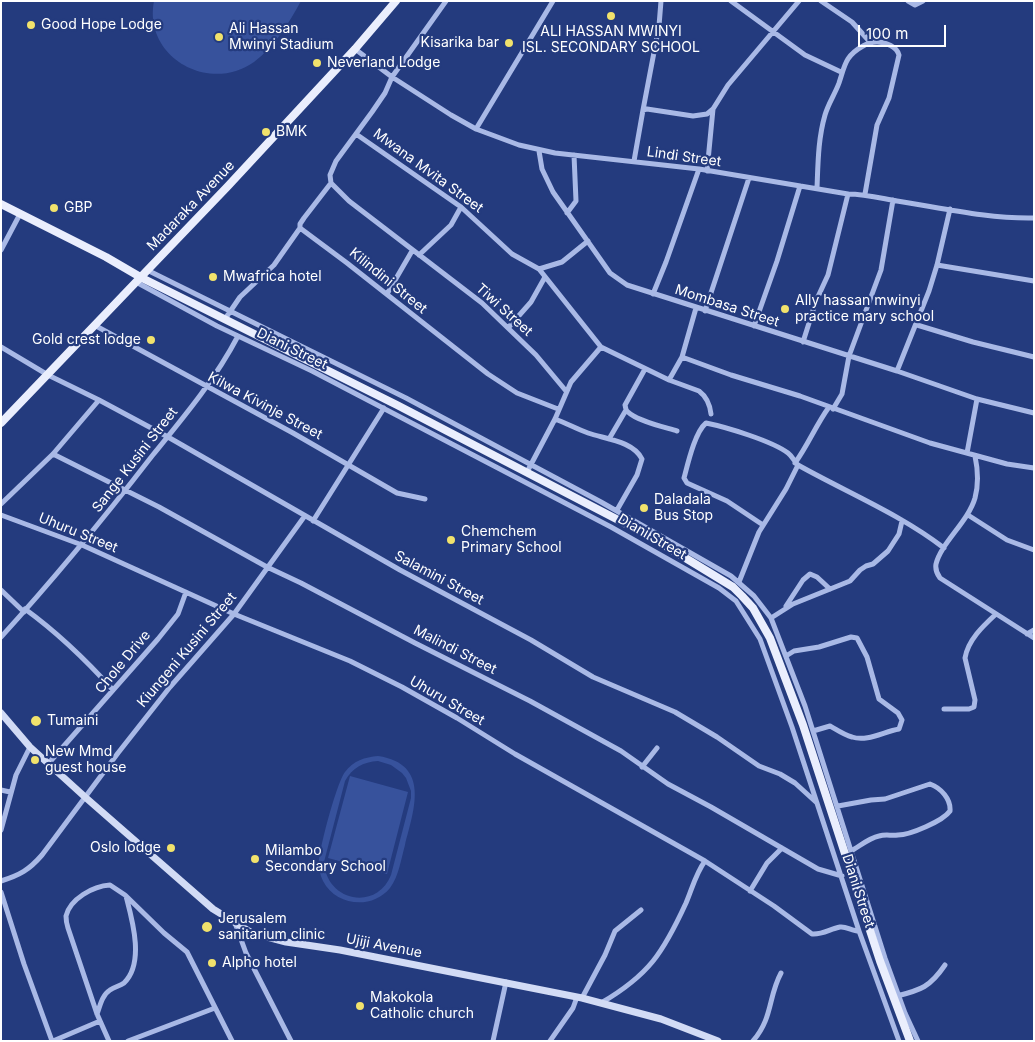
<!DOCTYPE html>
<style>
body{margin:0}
#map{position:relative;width:1035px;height:1042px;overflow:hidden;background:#243b7e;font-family:Inter,sans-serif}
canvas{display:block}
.frame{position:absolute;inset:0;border:2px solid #fff;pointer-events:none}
.scale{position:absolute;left:858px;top:25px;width:88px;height:22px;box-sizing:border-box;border:2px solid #fff;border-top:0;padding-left:6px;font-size:15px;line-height:18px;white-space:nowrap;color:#fff;-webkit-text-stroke:4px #243b7e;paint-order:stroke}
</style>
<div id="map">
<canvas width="1035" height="1042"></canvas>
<div class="frame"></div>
<div class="scale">100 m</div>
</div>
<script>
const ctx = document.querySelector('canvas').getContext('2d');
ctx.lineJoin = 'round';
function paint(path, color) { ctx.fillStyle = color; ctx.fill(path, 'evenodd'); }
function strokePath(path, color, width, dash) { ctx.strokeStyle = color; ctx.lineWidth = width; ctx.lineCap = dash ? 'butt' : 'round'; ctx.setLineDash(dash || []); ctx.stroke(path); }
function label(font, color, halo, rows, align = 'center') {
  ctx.font = font + ' Inter,sans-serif'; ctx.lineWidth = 4.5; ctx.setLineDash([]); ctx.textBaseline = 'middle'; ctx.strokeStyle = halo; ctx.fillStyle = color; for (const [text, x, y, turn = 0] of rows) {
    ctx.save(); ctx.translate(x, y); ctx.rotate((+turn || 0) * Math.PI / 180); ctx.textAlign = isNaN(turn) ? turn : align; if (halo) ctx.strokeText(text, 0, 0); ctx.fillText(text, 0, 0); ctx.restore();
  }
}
paint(new Path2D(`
 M154 1H301C289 23 275 46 254 62 209 94 143 57 154 1Z
 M378 756C431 764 414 810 405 845 401 859 399 876 390 888 372 910 336 906 323 881 320 875 319 869 319 863 319 849 337 782 345 772 353 761 365 757 378 756ZM378 761 391 765 402 773 406 778 411 791V798L391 875C376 912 326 901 324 862L345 781C352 768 363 762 378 761Z
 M350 776 408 792 387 874 328 858Z`), '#37529c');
strokePath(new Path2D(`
 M446 1 392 77 385 93 372 112 336 161 330 175 331 183 304 218 300 224V228L347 263 488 374 517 393 558 409
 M731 1 805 55 841 72
 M821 1 852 22 870 42
 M908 1 915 5 923 1
 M355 49 392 77 451 115 476 129 519 145 555 153 699 169 848 194C865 194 880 198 897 201 942 208 988 219 1034 218
 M643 110 659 26 661 1
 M476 129 553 1
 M356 134 461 207 512 254 539 269 601 347 669 380 699 391C707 397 710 405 711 414
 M539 151 542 169 553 192 610 273 627 285 897 371 977 399 1034 413
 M634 161 643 110 647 109 693 116 707 114 713 109 728 85 799 1
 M707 171 713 109
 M331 183 349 201 482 303 536 355 566 391
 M817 188C818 164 818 139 825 115 828 104 835 94 839 83 845 65 845 56 863 46 868 43 871 42 877 42 886 42 897 47 899 55L889 98 877 125 865 194
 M567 213 576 201 574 155
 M1 250 20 214
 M419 255 451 225 461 207
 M937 265 1034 281
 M539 269 562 262 588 241
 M147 270 406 398 601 502 731 576 754 596 771 618 805 706 885 958 905 1013 918 1041
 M136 282 217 326 312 371 611 527 719 588 736 601 760 639 792 727 859 931 899 1041
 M387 294 412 251
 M653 294 666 262 699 169
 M705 311 749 178
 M225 319 240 297 274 265 300 228
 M917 325 973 342 1034 357
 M96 326 293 433 397 493 425 499
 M754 326 777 261 800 186
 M508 328 531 302 545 277
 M803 342 816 301 828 275 848 194
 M1 347 48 375 99 400 168 437 400 570 531 640 593 677 675 712 717 737 759 766 780 774 795 783 817 803
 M682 357 731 375 800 396 930 443 1007 464 1034 468
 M645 369 625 405C626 408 625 410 628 412 637 421 664 427 677 431
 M897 371 929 291 937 265 950 209
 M669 380 682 357 696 308
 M833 409 842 394 849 356 881 270 893 200
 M555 419C566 423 577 429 588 433 605 439 633 441 642 459L637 475 617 510
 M609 439 626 410
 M967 453 977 399
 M53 454 159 507 267 567 301 583 415 643 530 701 621 751 668 784 711 807 818 869 842 876
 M975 456C978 470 979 483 975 498 968 522 941 543 936 564 935 570 937 574 940 578L1034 638
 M795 463C808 445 816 425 829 407
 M527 472 555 419 571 382 601 347
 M1 504 53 454 99 400
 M1 515 82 545 234 614 350 661 402 687 457 718 515 754 705 861 774 906 812 934C822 935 830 929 840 927 846 926 852 931 859 931
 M968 515 1007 540 1034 550
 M313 521 384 408
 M763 525 727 501 687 483 684 478C688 463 695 432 706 423 726 427 772 441 788 453 792 456 794 461 798 465 846 492 900 514 944 548
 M739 582 759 532 786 489 798 465
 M1 590 24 612
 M786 606 803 580 810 574 817 577 830 589
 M25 609C58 633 86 660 113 690
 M771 618 793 604 850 581 860 570 866 566 873 564 888 551 899 534 902 521
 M1027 634 1034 630
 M1 637C54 579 104 518 152 456 183 418 215 380 238 336
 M786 656 794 651 819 647 851 637 857 638 867 657 879 699 898 713 902 720 899 729C883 732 867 742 852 737 844 735 837 730 830 726L813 731
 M944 709H969L974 707 975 700 965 658C968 640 983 626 996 614
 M48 764 158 639 178 614 186 592
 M642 767 657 748
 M1 790 10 792
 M838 806 871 800 885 799 930 784C941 788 951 799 950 811 943 821 910 835 898 835 891 836 886 834 879 836 869 838 860 846 851 851
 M1 830 16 775 30 747
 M1 881C20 875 29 870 42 855L118 753 170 687 234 614 304 517
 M750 891 767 863 782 848
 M1 892 24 964 52 1041
 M235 923 246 953 291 1041
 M897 996C921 990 930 987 945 965
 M582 998 605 955 615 931 641 910
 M601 1003C649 975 663 953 686 903 692 889 696 873 705 861
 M97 1014C100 1006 102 995 110 990 114 987 120 986 124 983 145 963 132 919 126 896
 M53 1041 100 1021
 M109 1041 97 1014 68 928C67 925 66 920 66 916 70 899 93 886 110 885L125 895 164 933 187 952 232 1041
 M128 1041 215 1008
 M493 1041 506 982
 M550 1041 573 1008 577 997
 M753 1041C773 1018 768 997 781 973`), '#a9b9e6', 5);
strokePath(new Path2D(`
 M1 713 30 747 85 797 213 909 252 933 286 942 340 950 582 998 661 1019 718 1041`), '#d2dbf5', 7);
strokePath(new Path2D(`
 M1 204 106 257 142 278 397 405 651 537 733 587 742 596 753 608 770 638 803 725 880 961 910 1041
 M1 423 228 186 355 49 396 1`), '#eaeefd', 8);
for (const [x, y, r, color] of [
 [611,16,5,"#f1e26c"],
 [31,25,5,"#f1e26c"],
 [219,37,5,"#f1e26c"],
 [509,43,5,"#f1e26c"],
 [317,63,5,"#f1e26c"],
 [266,132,5,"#f1e26c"],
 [54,208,5,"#f1e26c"],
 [213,277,5,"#f1e26c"],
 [785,309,5,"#f1e26c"],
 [151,340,5,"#f1e26c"],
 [644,508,5,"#f1e26c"],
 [451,540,5,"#f1e26c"],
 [36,721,6,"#f1e26c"],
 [35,760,5,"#f1e26c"],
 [171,848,5,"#f1e26c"],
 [255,859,5,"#f1e26c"],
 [207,927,6,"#f1e26c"],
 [212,963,5,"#f1e26c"],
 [360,1006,5,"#f1e26c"]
]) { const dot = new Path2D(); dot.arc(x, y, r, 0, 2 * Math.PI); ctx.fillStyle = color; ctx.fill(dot); strokePath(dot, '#243b7e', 2); }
label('14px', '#fff', '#243b7e', [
 ["Good Hope Lodge",41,25],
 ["Ali Hassan",229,29],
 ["Mwinyi Stadium",229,45],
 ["ALI HASSAN MWINYI",611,32,"center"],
 ["ISL. SECONDARY SCHOOL",611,48,"center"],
 ["Kisarika bar",499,43,"right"],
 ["Neverland Lodge",327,63],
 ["BMK",276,132],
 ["GBP",64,208],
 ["Mwafrica hotel",223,277],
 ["Ally hassan mwinyi",795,301],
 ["practice mary school",795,317],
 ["Gold crest lodge",141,340,"right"],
 ["Daladala",654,500],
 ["Bus Stop",654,516],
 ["Chemchem",461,532],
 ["Primary School",461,548],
 ["Tumaini",47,721],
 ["New Mmd",45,752],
 ["guest house",45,768],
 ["Oslo lodge",161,848,"right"],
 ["Milambo",265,851],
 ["Secondary School",265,867],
 ["Jerusalem",218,919],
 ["sanitarium clinic",218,935],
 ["Alpho hotel",222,963],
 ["Makokola",370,998],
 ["Catholic church",370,1014]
], 'left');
label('14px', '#fff', '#243b7e', [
 ["Lindi Street",684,157,8],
 ["Mwana Mvita Street",428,171,36],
 ["Madaraka Avenue",191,206,-46],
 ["Kilindini Street",388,281,39],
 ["Mombasa Street",727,306,18],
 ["Tiwi Street",504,310,42],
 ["Diani Street",292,349,26],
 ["Kilwa Kivinje Street",265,406,28],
 ["Sange Kusini Street",135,460,-52],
 ["Uhuru Street",78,533,22],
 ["Diani Street",652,537,30],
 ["Salamini Street",439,578,28],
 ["Kiungeni Kusini Street",187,650,-50],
 ["Malindi Street",455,650,27],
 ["Chole Drive",123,662,-50],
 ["Uhuru Street",447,701,30],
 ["Diani Street",858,891,72],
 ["Ujiji Avenue",384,946,11]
]);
</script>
